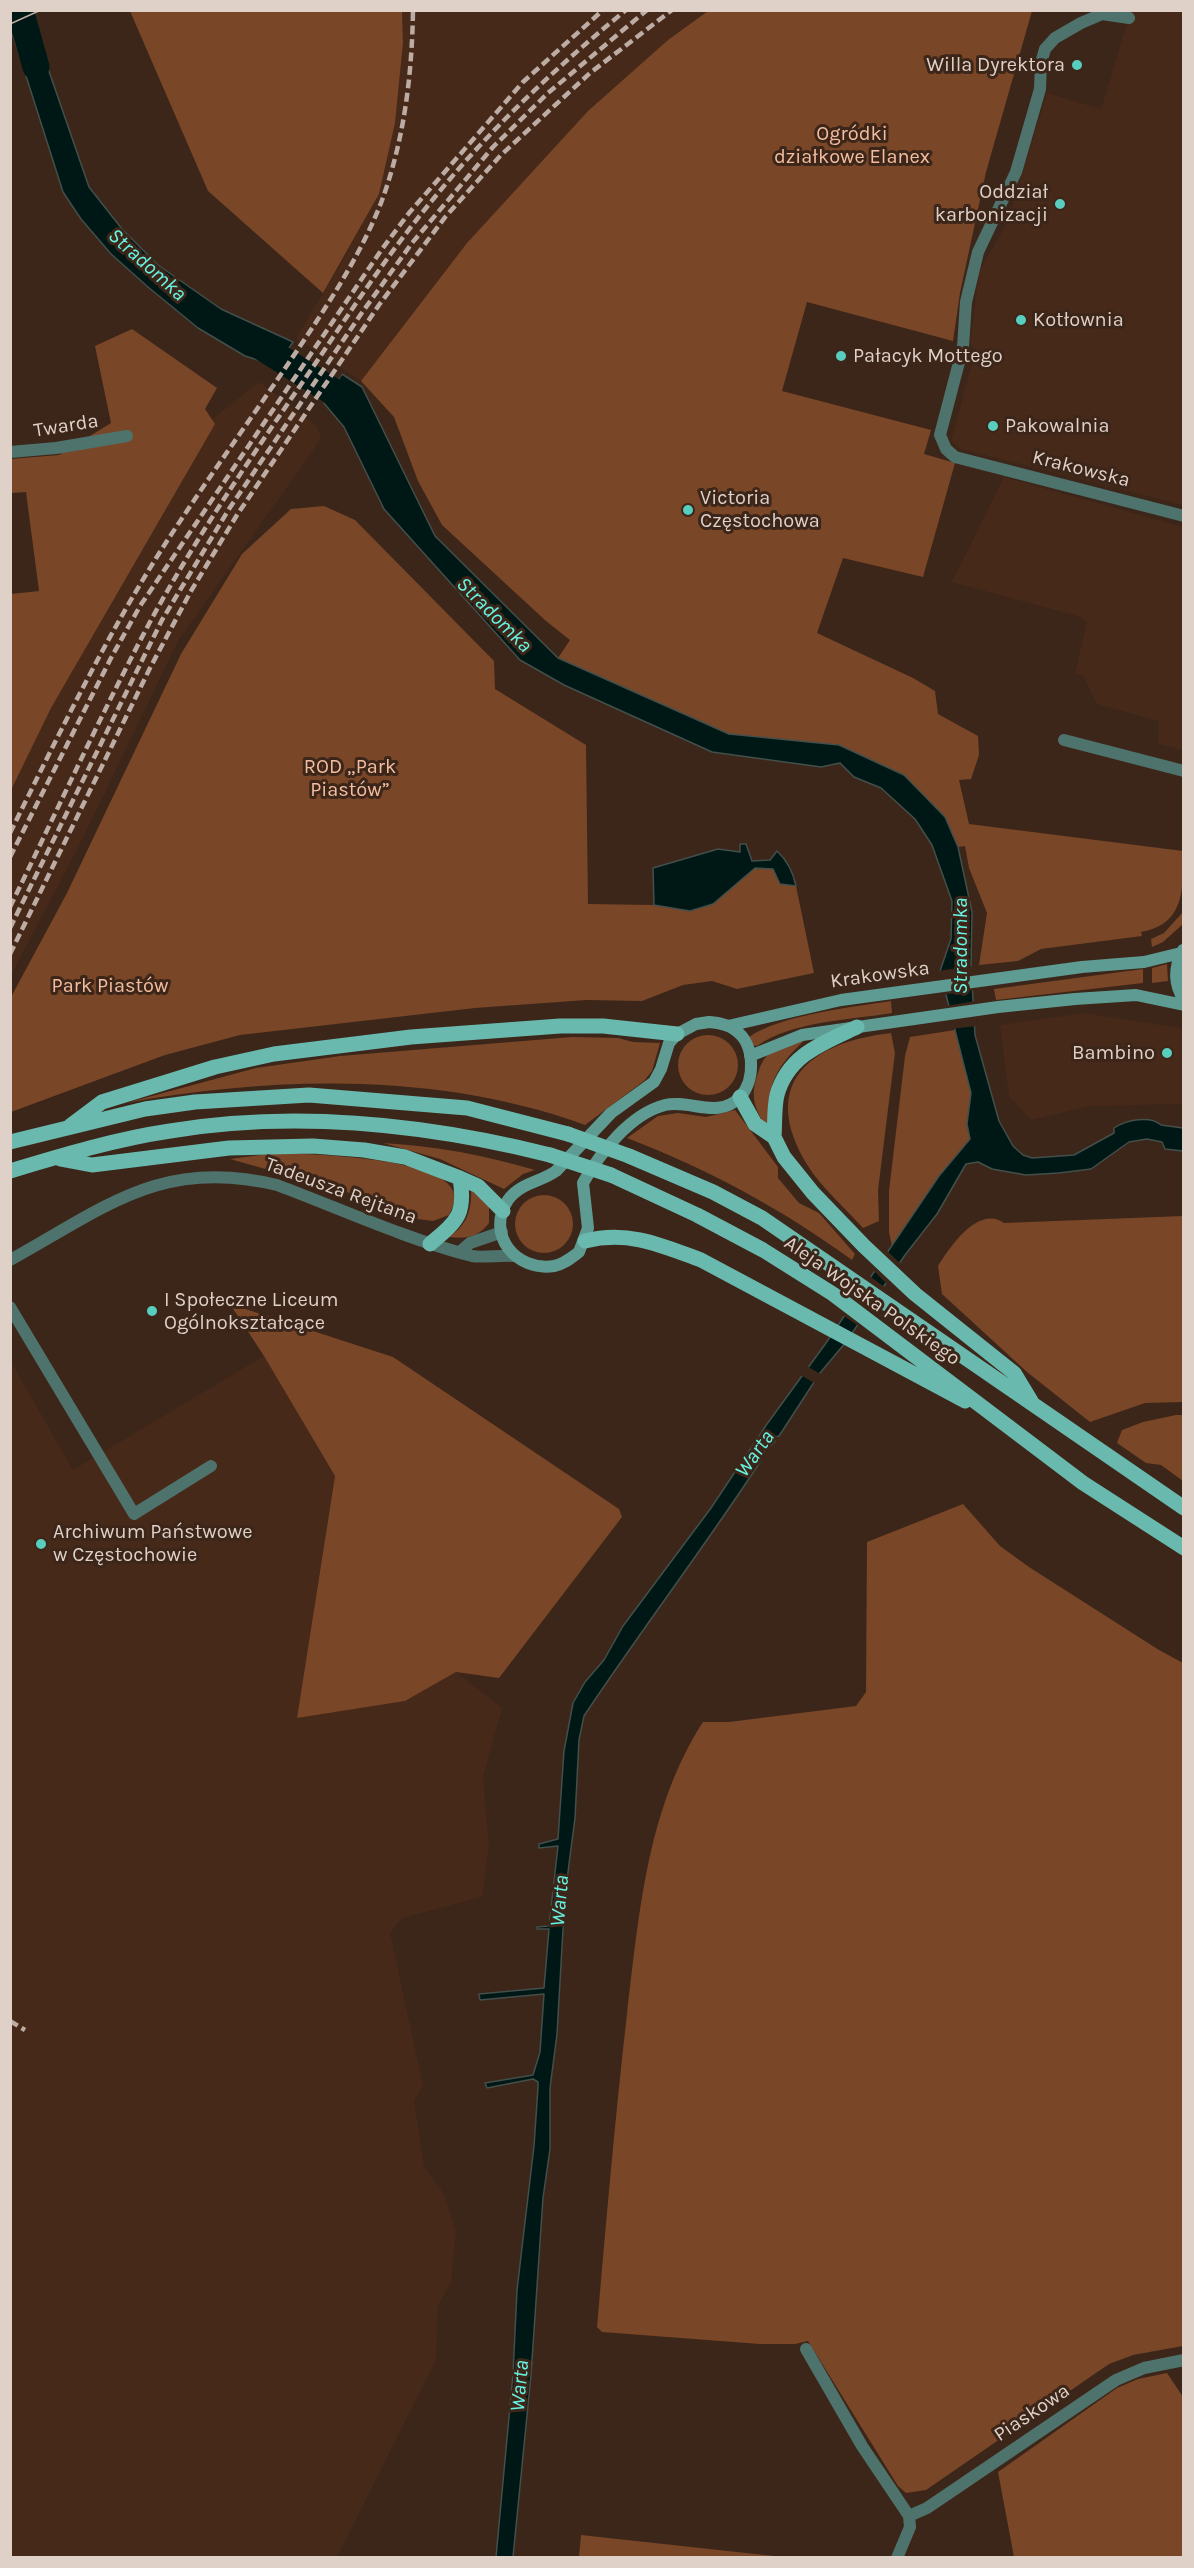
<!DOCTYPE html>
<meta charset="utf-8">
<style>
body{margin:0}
#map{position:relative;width:1194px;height:2568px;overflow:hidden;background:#3c2619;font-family:Karla,sans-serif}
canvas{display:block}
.frame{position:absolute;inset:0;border:12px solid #dfd0c8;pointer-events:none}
</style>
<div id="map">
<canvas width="1194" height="2568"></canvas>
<div class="frame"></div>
</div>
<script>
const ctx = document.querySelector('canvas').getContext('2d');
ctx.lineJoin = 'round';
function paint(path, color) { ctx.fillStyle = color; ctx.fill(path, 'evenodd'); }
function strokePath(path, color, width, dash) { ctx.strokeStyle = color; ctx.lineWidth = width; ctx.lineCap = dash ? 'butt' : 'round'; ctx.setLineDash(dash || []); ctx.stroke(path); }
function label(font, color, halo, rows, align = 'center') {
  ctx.font = font + ' Karla,sans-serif'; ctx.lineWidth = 6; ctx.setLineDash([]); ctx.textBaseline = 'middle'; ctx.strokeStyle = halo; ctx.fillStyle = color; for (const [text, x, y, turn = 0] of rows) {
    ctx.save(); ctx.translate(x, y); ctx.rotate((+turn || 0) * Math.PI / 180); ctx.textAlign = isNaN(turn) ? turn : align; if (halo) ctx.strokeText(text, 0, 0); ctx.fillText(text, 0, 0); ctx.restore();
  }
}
paint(new Path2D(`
 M402 11H708L668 40 588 111 467 243 361 381 296 338 336 272 379 194 395 123 403 43Z
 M1131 11H1183V505L961 449 951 441 976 349 970 345 979 272 1007 223 1047 93 1101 109Z
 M259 382 318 427 321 439 178 641 79 846 11 975V771L195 433Z
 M1004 477 1183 527V750L1158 744 1159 721 1097 704 1083 675 1075 673 1087 622 1081 617 952 582Z
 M1084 1013 1180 1028 1183 1032V1104L1089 1106 1031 1120 1009 1096 1000 1025Z
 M264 1356 335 1475 297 1718 405 1701 456 1672 502 1708 483 1777 489 1846 482 1897 402 1918 390 1933 423 2085 414 2101 424 2167 444 2194 456 2232 451 2283 438 2305 436 2360 337 2557H11L10 1360 73 1470Z`), '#462919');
paint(new Path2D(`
 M130 11H402L403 43 395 123 379 194 323 293 208 191Z
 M708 11H1032L986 172 960 293 953 341 807 302 782 391 931 430 924 454 955 463 923 577 843 558 817 633 913 678 935 691 938 714 978 736 979 755 971 779 959 780 969 824 1183 851C1183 888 1186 924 1141 932L1142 936 1041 949 1018 961 979 965 987 913 969 868 965 846 958 847 945 817 904 775 839 745 729 734 558 658 570 640 546 621 442 525 418 481 394 417 361 381 467 243 588 111 668 40Z
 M132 329 217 388 205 409 215 424 51 708 11 790V594L39 591 26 492 11 493V459L59 455 111 423 95 346Z
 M324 506 355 520 494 661 495 689 586 745 588 904 654 905 691 911 713 904 755 868 773 869 780 884 796 886 814 973 737 989 712 981 683 985 642 1001 587 1000 475 1008 240 1035 165 1055 11 1112V997L67 893 181 654 242 554 291 509Z
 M1183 912V924L1163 942 1152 947 1151 939 1164 933Z
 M1167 964 1168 981 1152 983V968Z
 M1143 969V983L996 1000 994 989Z
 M891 1001 892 1013C850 1020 792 1021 757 1046L752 1045 749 1037C780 1015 853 1007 891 1001Z
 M955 1030 971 1093 967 1124 970 1139 939 1176 892 1246 889 1232V1191L905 1056 910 1037Z
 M891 1033 895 1053 878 1190 879 1221 863 1228C846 1209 821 1187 808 1166 757 1083 811 1042 891 1033Z
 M678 1065a30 30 0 1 1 60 0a30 30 0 1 1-60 0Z
 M572 1037 618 1038 633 1042 660 1043 652 1071 644 1081 585 1125C439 1072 276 1076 126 1103L256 1068 340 1056Z
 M805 1040C774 1068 764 1090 771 1132 755 1113 749 1097 758 1073 760 1066 764 1057 770 1053 780 1047 794 1044 805 1040Z
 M735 1110 778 1167V1178L799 1203 819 1213 855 1254 852 1260C782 1209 708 1169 627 1138L658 1116 678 1113 706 1117Z
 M383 1143C437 1146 484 1155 535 1170L523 1174 504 1189 440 1159Z
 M276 1153C310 1154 435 1157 452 1189 457 1198 453 1207 449 1215L433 1221 402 1217 347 1192 230 1159Z
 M471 1189 489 1205V1223C479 1237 466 1239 449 1237 467 1225 472 1210 471 1189Z
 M515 1224a29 29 0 1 1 58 0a29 29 0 1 1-58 0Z
 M1183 1216V1402L1145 1403 1090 1422 1027 1372 942 1294 938 1266C950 1247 978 1205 1004 1223Z
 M230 1304 393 1357 619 1509 622 1517 499 1678 456 1672 405 1701 297 1718 335 1476 264 1356Z
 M1176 1415H1183V1481L1161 1465 1146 1463 1117 1443 1122 1430 1143 1422Z
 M963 1504 1000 1546 1029 1567 1159 1650 1183 1663V2346L1133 2355 1109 2364 926 2490 906 2493 898 2486 808 2341 795 2344H760L602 2332 597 2327C606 2223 615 2118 627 2014 639 1915 647 1808 703 1722H729L856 1706 866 1692 867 1542Z
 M1167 2373 1183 2397V2557H1014L998 2472 1117 2388 1138 2379Z
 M581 2535 783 2557H579Z`), '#794627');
const water = new Path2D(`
 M34 28 89 187 122 229 158 265 221 309 293 342 277 366 245 356 198 328 148 287 111 254 81 219 63 192 13 35Z
 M342 374 362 387 435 536 558 658 729 734 839 745 904 775 945 817 958 847 972 912 971 964 975 1035 999 1121 1013 1146 1023 1155 1032 1158 1074 1155 1114 1133V1128C1126 1120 1150 1115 1161 1125L1183 1128V1151L1165 1149 1162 1142 1147 1139 1129 1142 1091 1169 1059 1173 1026 1175 992 1169 978 1162 966 1164 937 1214 905 1255 846 1342 820 1373 779 1436 775 1437V1442L763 1453 760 1462C704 1548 641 1630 584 1716L579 1740 575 1818 565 1895 557 2034 550 2088V2149L543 2198 531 2375 513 2557H496L513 2374 517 2290 534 2146 538 2087V2082L533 2079 487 2088 485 2083 533 2075 540 2052 544 1994 480 2000 479 1994 544 1988 549 1929H537V1927L549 1926 558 1846 539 1848V1844L558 1839 564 1751 573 1703 585 1682 604 1660 623 1626 711 1508 767 1424 826 1343 939 1176 970 1139 967 1124 971 1093 940 971 951 939 952 901 932 845 915 819 881 788 854 777 840 763 821 767 712 752 564 685 520 660 384 509 344 427 323 402Z
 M740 844H746L752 861 770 860 777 851C788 861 793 872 796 886L780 884 773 869 755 868 713 904 690 911 654 905 653 868 718 849 740 852Z`);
paint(water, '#001815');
strokePath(water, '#434f4b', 1.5);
paint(new Path2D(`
 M339 372H343L322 405 320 400Z
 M974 966 976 990 943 995 937 971Z
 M976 1001 977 1026 951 1029 946 1006Z
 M886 1250 902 1265 888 1285 872 1269Z
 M868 1275 886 1288 860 1327 841 1314Z
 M805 1365 822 1375 816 1384 799 1374Z`), '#3c2619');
strokePath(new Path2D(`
 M20 10 36 67
 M251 340 343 398 355 415`), '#001815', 27);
strokePath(new Path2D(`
 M1129 18 1102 14 1081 23 1055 38 1045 49 1041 63 1040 89 1016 172 978 252 966 302 963 347 940 435 946 449 955 457 1184 516
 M10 452 56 448 127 436
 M1064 740 1184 771
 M461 1251 470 1243 502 1232
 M10 1260C106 1207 162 1157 277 1185 341 1209 406 1239 472 1256 482 1258 502 1255 513 1256
 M10 1307 134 1514 211 1466
 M806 2349 862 2446 909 2516 910 2527 897 2558
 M909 2516 927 2508 1116 2380 1144 2368 1184 2360`), '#4e736d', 12);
strokePath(new Path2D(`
 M1183 950C1174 967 1173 983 1184 1000
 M709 1022C718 1023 728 1024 735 1030 755 1043 756 1080 740 1097 718 1120 690 1099 665 1105 630 1114 600 1153 583 1183L588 1228 579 1252C571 1258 564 1264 554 1266 516 1272 485 1234 508 1200 520 1183 541 1182 556 1171L611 1113 654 1082 661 1069 669 1043 677 1034 696 1024Z
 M728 1026 841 1000 1082 967 1144 962 1181 953
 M750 1056 802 1035 998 1007 1075 999 1136 995 1184 1005`), '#5e9b92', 12);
strokePath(new Path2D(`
 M740 1097 755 1124 774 1137 784 1157 813 1193 864 1246 915 1294 1014 1373 1031 1401
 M70 1126 102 1102 215 1067 274 1054 411 1037 560 1026H603L677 1034
 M774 1137C775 1124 774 1107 777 1095 788 1055 823 1043 857 1027
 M10 1142 145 1109 195 1102 309 1095 467 1108 568 1134
 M629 1156 713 1192 762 1218 1184 1508
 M60 1159 92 1165 229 1148 313 1146 364 1150 405 1157 460 1178 478 1186 503 1211
 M10 1171C63 1155 116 1139 170 1131 297 1110 426 1124 550 1155
 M611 1175 697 1215 763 1250 833 1294 1083 1483 1184 1548
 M585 1241C628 1230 661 1245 701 1260L965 1401
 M430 1244C457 1221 466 1215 460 1178`), '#69b9ae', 15);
strokePath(new Path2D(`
 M10 24 41 10`), '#bdaca3', 1.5);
strokePath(new Path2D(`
 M10 833C59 734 107 634 167 541 206 481 248 423 288 364 323 312 358 261 381 203 404 141 412 76 413 10
 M10 857 111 658 140 606 382 249 409 213 523 82 603 10
 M10 907C57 811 101 714 151 620 196 538 249 460 302 383 344 322 383 260 430 203 488 131 554 69 626 10
 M10 928 162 620 229 509 361 314 412 243 493 147 548 93 647 10
 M10 954 150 668 191 591 237 515 379 305 446 216 501 155 590 73 672 10
 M10 2021 25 2030`), '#bdaca3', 4.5, [9, 4.5]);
strokePath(new Path2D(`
 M568 1134 629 1156
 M550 1155 611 1175`), '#69b9ae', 15);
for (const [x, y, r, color] of [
 [1077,65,6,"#58cebf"],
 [1060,204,6,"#58cebf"],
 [1021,320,6,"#58cebf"],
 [841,356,6,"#58cebf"],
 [993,426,6,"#58cebf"],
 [688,510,6,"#58cebf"],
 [1167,1053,6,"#58cebf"],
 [152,1311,6,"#58cebf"],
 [41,1544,6,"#58cebf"]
]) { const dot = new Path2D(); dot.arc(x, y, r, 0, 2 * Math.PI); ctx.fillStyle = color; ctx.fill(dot); strokePath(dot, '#3c2619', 2); }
label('20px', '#dfd0c8', '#3c2619', [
 ["Willa Dyrektora",1065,65,"right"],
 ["Oddział",1048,192,"right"],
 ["karbonizacji",1048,215,"right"],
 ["Kotłownia",1033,320],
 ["Pałacyk Mottego",853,356],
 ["Pakowalnia",1005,426],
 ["Victoria",700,498],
 ["Częstochowa",700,521],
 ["Bambino",1155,1053,"right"],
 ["I Społeczne Liceum",164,1300],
 ["Ogólnokształcące",164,1323],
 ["Archiwum Państwowe",53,1532],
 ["w Częstochowie",53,1555]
], 'left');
label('20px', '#f4bd9f', '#3c2619', [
 ["Ogródki",852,134],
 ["działkowe Elanex",852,157],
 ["ROD „Park",350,767],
 ["Piastów”",350,790],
 ["Park Piastów",110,986]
]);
label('20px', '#dfd0c8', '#3c2619', [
 ["Twarda",66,426,-9],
 ["Krakowska",1081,469,14],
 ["Krakowska",880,975,-8],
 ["Tadeusza Rejtana",341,1191,20],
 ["Aleja Wojska Polskiego",872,1301,35],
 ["Piaskowa",1032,2413,-34]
]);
label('italic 21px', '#66f4e3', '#3c2619', [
 ["Stradomka",147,265,42],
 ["Stradomka",494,615,45],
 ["Stradomka",961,946,-90],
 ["Warta",755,1454,-55],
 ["Warta",560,1901,-85],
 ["Warta",520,2386,-85]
]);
</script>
